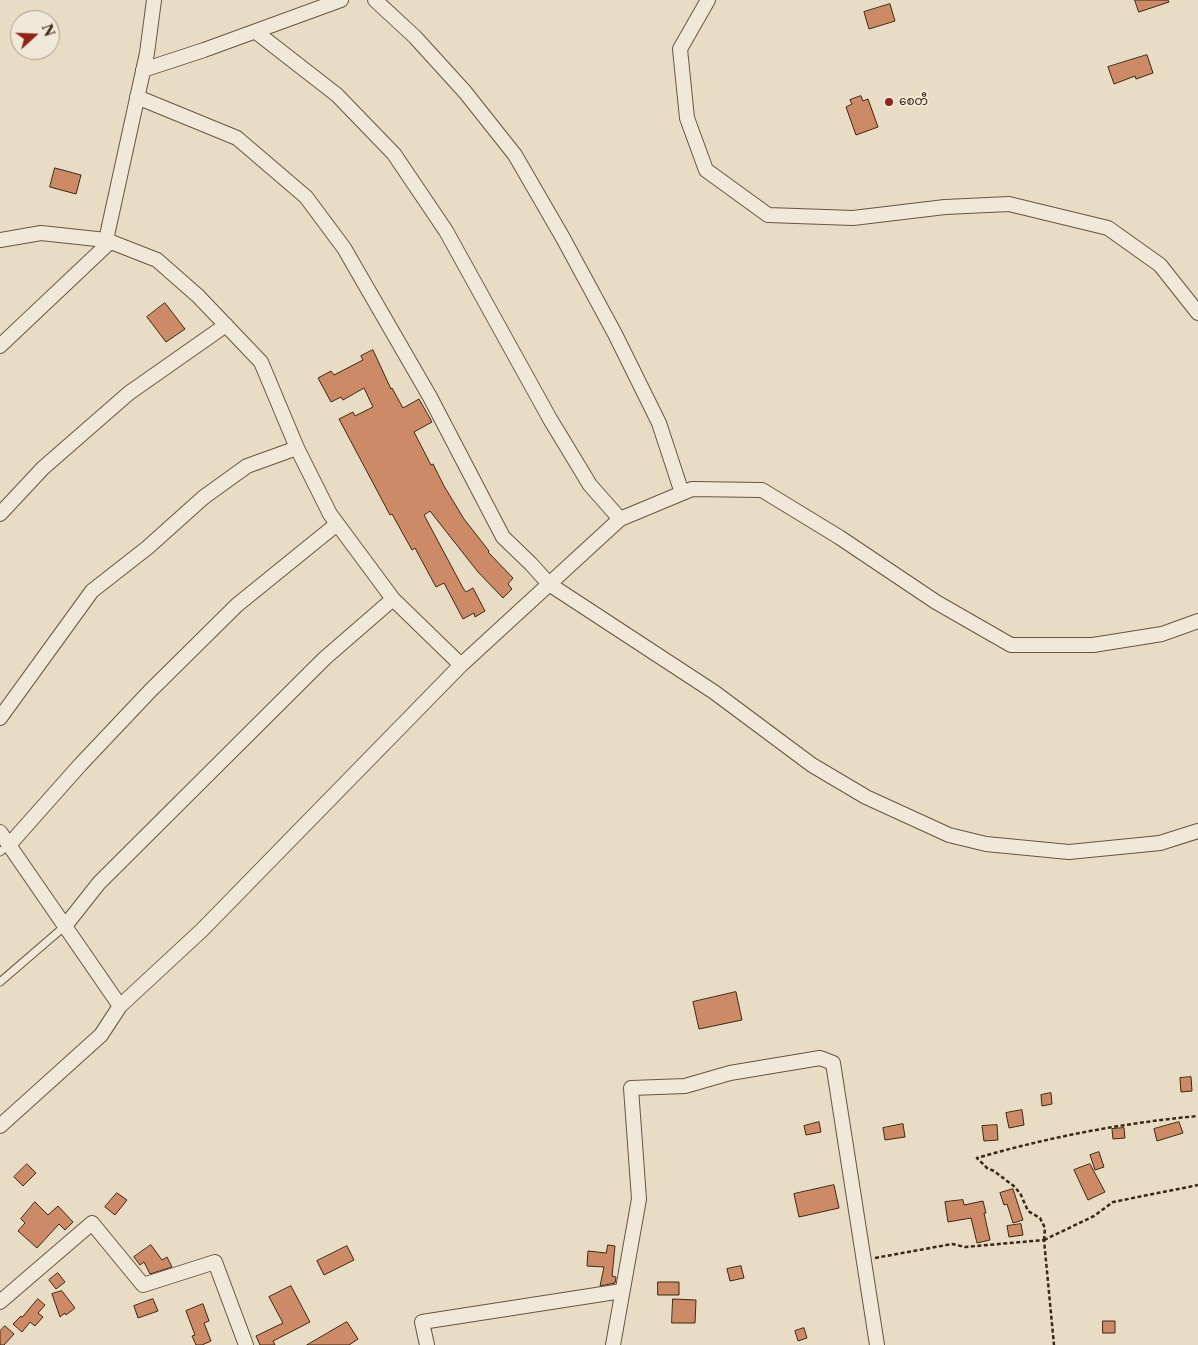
<!DOCTYPE html>
<meta charset="utf-8">
<style>
body{margin:0}
#map{position:relative;width:1198px;height:1345px;overflow:hidden;background:#e8ddc4;font-family:"Libre Caslon Text",serif}
canvas{display:block}
.north{position:absolute;left:10px;top:10px;width:50px;height:50px;box-sizing:border-box;background:#f0e9d9;border:1px solid #a99b8b;border-radius:50%;rotate:70deg;font-size:14px;font-weight:700;line-height:20px;text-align:center;color:#3e2715}
.north::after{content:'';display:block;margin:auto;width:18px;height:22px;background:#8f2418;clip-path:polygon(50% 0,100% 100%,50% 72%,0 100%)}
</style>
<div id="map">
<canvas width="1198" height="1345"></canvas>
<div class="north">N</div>
</div>
<script>
const ctx = document.querySelector('canvas').getContext('2d');
ctx.lineJoin = 'round';
function paint(path, color) { ctx.fillStyle = color; ctx.fill(path, 'evenodd'); }
function strokePath(path, color, width, dash) { ctx.strokeStyle = color; ctx.lineWidth = width; ctx.lineCap = dash ? 'butt' : 'round'; ctx.setLineDash(dash || []); ctx.stroke(path); }
function label(font, color, halo, rows, align = 'center') {
  ctx.font = font + ' "Libre Caslon Text","Noto Sans Myanmar",serif'; ctx.lineWidth = 4; ctx.setLineDash([]); ctx.textBaseline = 'middle'; ctx.strokeStyle = halo; ctx.fillStyle = color; for (const [text, x, y, turn = 0] of rows) {
    ctx.save(); ctx.translate(x, y); ctx.rotate((+turn || 0) * Math.PI / 180); ctx.textAlign = isNaN(turn) ? turn : align; if (halo) ctx.strokeText(text, 0, 0); ctx.fillText(text, 0, 0); ctx.restore();
  }
}
const building = new Path2D(`
 M1135 0H1168L1169 2 1139 12Z
 M890 4 895 21 869 29 864 12Z
 M1147 55 1153 73 1136 79 1135 76 1114 84 1108 67Z
 M861 96 863 101 868 99 878 127 856 135 846 107 852 104 850 100Z
 M55 168 81 175 76 194 50 187Z
 M165 303 185 329 166 342 147 317Z
 M373 350 391 389 392 388 403 408 419 399 432 422 414 432 431 465 433 464 444 486 464 519 489 551 488 552 513 578 508 584 512 589 503 598 478 572 430 511 424 515 463 588 466 592 473 588 485 611 475 617 474 613 463 619 444 583 436 587 415 548 412 550 392 514 390 515 339 419 353 412 355 416 373 407 364 388 343 400 341 397 331 402 318 378 331 371 334 375 363 360 361 356Z
 M736 992 742 1020 699 1029 693 1002Z
 M1191 1077 1192 1091 1181 1092 1180 1078Z
 M1051 1093 1052 1104 1042 1106 1041 1095Z
 M1022 1110 1024 1125 1009 1128 1006 1113Z
 M819 1122 821 1132 806 1135 804 1126Z
 M1179 1122 1183 1133 1157 1141 1154 1129Z
 M903 1124 905 1137 885 1140 883 1128Z
 M997 1125 998 1140 984 1141 982 1126Z
 M1124 1128 1125 1138 1113 1139 1112 1129Z
 M1099 1152 1104 1167 1095 1170 1090 1155Z
 M27 1164 36 1173 23 1186 14 1177Z
 M1090 1164 1105 1192 1088 1200 1074 1170Z
 M834 1185 839 1208 799 1217 794 1194Z
 M1013 1189 1023 1220 1013 1223 1007 1204 1004 1205 1000 1193Z
 M117 1193 127 1200 115 1215 105 1207Z
 M963 1200 964 1205 983 1201 986 1213H984L990 1240 977 1243 971 1218 948 1222 945 1202Z
 M35 1202 48 1215 58 1206 73 1222 65 1230 59 1224 37 1248 18 1231 25 1223 21 1219Z
 M1021 1224 1023 1235 1009 1237 1007 1226Z
 M151 1245 162 1260 167 1257 172 1267 150 1274 144 1262 140 1265 134 1257Z
 M608 1245 615 1246 612 1276 616 1277 615 1283 600 1286 604 1267 587 1266 588 1251 606 1253Z
 M347 1246 354 1260 324 1275 317 1261Z
 M741 1266 744 1278 730 1281 727 1269Z
 M58 1273 65 1282 56 1289 49 1280Z
 M658 1282H679V1295H658Z
 M291 1286 310 1322 273 1341 275 1345H260L256 1336 283 1323 269 1297Z
 M62 1291 75 1308 66 1315 65 1313 60 1317 52 1294Z
 M38 1299 45 1305 38 1313 43 1317 35 1326 30 1322 22 1332 13 1324 21 1316 22 1317Z
 M153 1299 158 1311 138 1318 134 1306Z
 M673 1299 696 1300 695 1323H672Z
 M203 1304 209 1321 204 1323 211 1341 202 1345H196L192 1336 195 1335 186 1311Z
 M1103 1321H1115V1333H1103Z
 M347 1322 358 1339 349 1345H307Z
 M5 1326 14 1334 4 1345H0V1331Z
 M804 1328 807 1338 798 1341 795 1331Z`);
paint(building, '#cc8a67');
strokePath(building, '#3e2715', 1);
const lane = new Path2D(`
 M0 852 9 845
 M0 982 65 926`);
const street = new Path2D(`
 M375 0 415 37 465 92 515 155 563 238 615 334 659 423 682 493
 M708 0 680 49 687 118 706 170 768 215 853 218 945 207 1009 204 1108 228 1160 265 1198 313
 M256 32 337 95 394 154 446 231 550 419 590 485 620 519
 M143 70 204 50 341 0
 M137 97 237 138 306 197 344 248 430 397 503 537 531 564 549 584 714 692 812 765 866 797 949 835 986 844 1069 852 1160 843 1198 831
 M0 240 41 233 106 240 157 260 198 296 261 362 297 448 330 514 393 599 461 665 202 930 120 1006
 M106 240 147 53 154 0
 M0 346 110 242
 M0 514 43 468 129 393 226 325
 M461 665 620 519 692 489 762 490 839 537 936 602 1011 645H1093L1162 634 1198 621
 M0 718 92 591 147 548 204 497 247 466 297 448
 M0 832 120 1006 101 1035 0 1126
 M9 845 80 765 150 691 237 605 337 524
 M65 926 99 883 325 658 393 599
 M0 1302 92 1223 143 1285 215 1262 246 1345
 M427 1345 422 1322 622 1291
 M613 1345 639 1199 631 1088 685 1086 730 1073 820 1058 833 1063 877 1345`);
strokePath(lane, '#685441', 9);
strokePath(street, '#685441', 16);
strokePath(new Path2D(`
 M1044 1240 1045 1228 1040 1218 1028 1211 1021 1195 1015 1187 994 1171 987 1168 977 1158C1049 1137 1123 1123 1198 1116
 M1044 1240 1094 1216 1113 1202 1198 1185
 M875 1258 952 1244 965 1247 1044 1240 1054 1345`), '#3e2715', 2.5, [4, 2.5]);
strokePath(lane, '#f0e9d9', 7);
strokePath(street, '#f0e9d9', 14);
for (const [x, y, r, color] of [
 [889,102,5,"#8f2418"]
]) { const dot = new Path2D(); dot.arc(x, y, r, 0, 2 * Math.PI); ctx.fillStyle = color; ctx.fill(dot); strokePath(dot, '#f0e9d9', 2); }
label('12px', '#3e2715', '#f0e9d9', [
 ["စေတီ",899,102]
], 'left');
</script>
